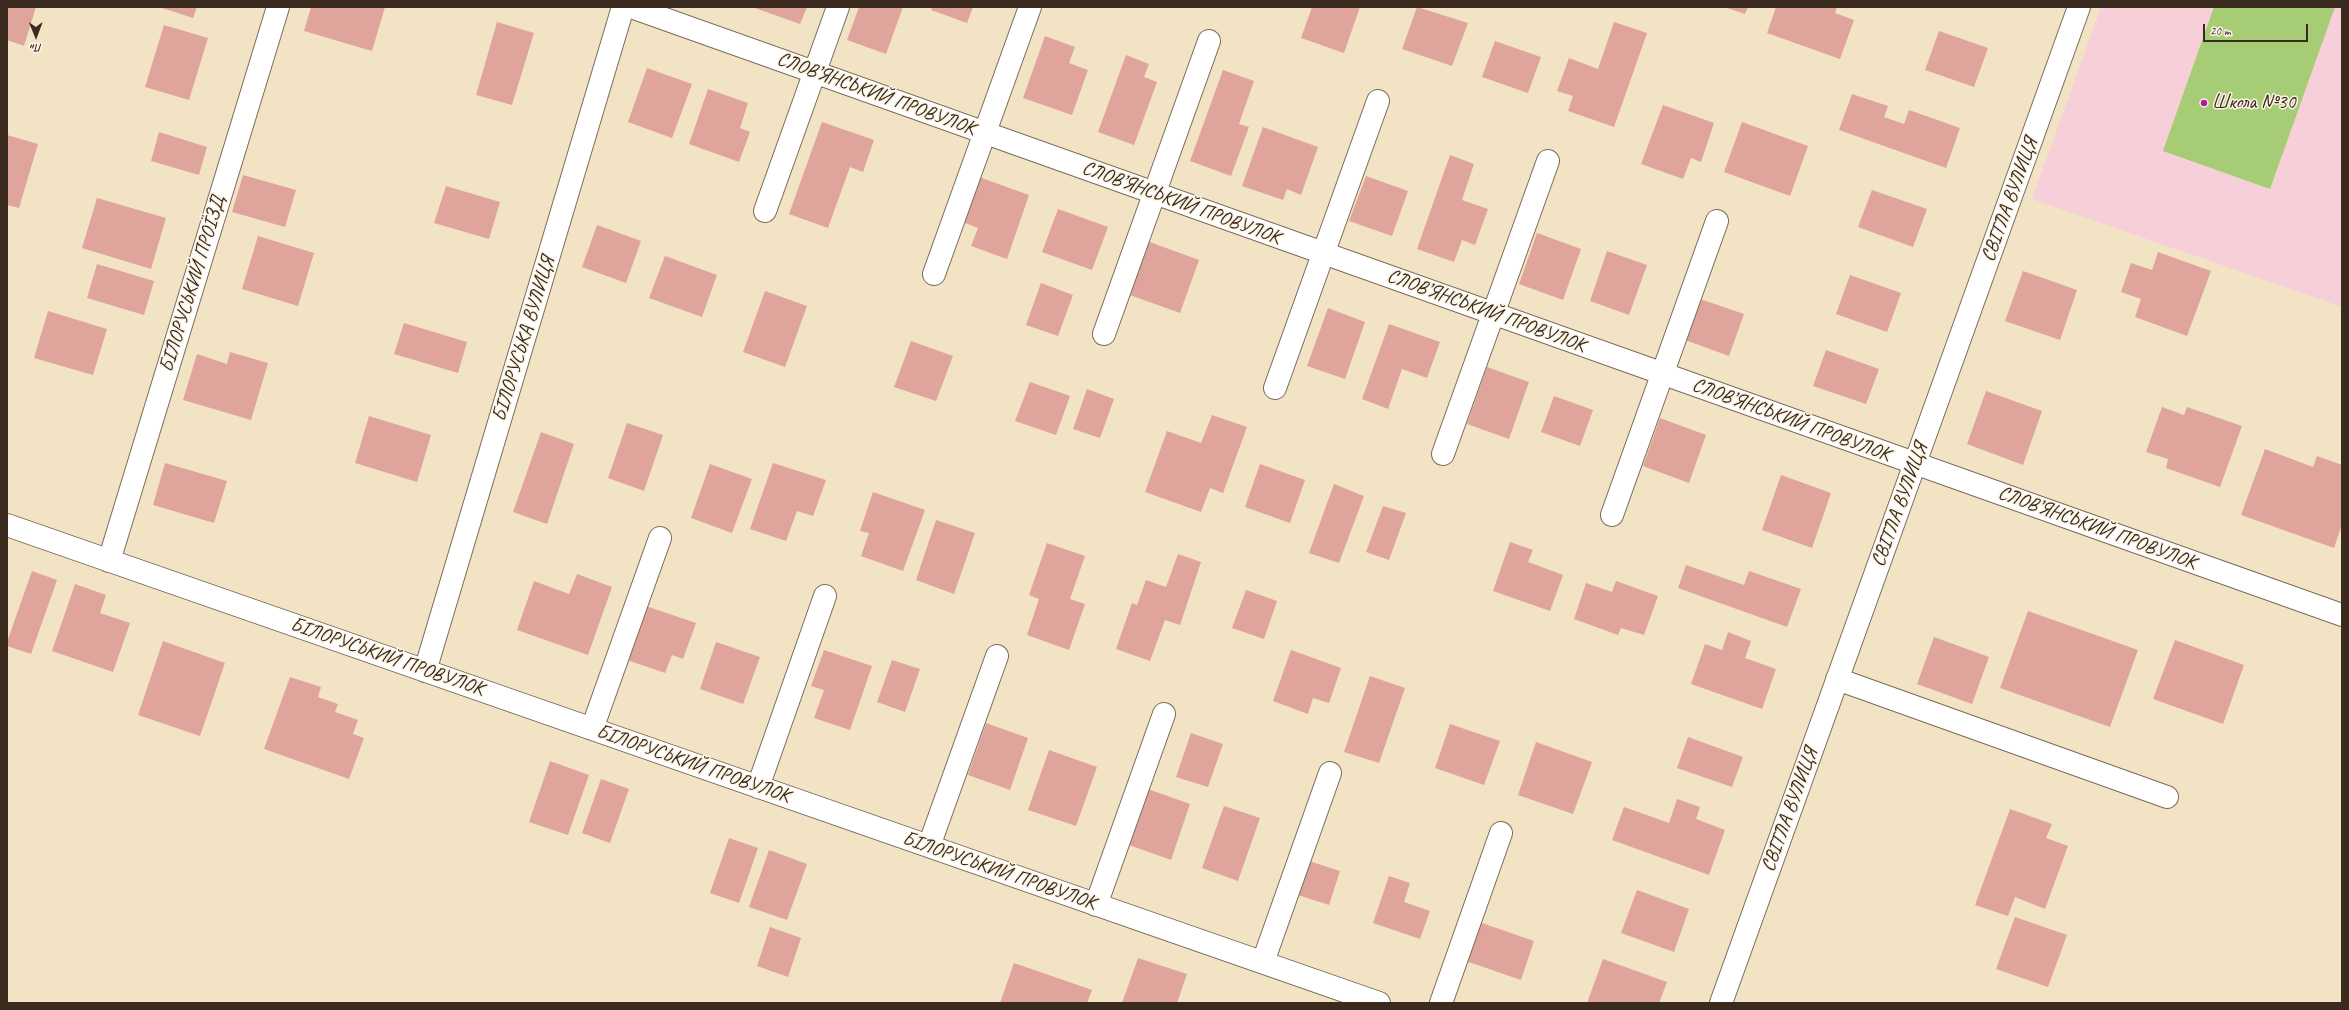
<!DOCTYPE html>
<meta charset="utf-8">
<style>
body{margin:0}
#map{position:relative;width:2349px;height:1010px;overflow:hidden;background:#f2e3c5;font-family:Caveat,sans-serif}
canvas{display:block}
.frame{position:absolute;inset:0;border:8px solid #3b2a1e;pointer-events:none}
.north{position:absolute;left:16px;top:16px;width:40px;height:40px;-webkit-text-stroke:3px #fcf5e5;paint-order:stroke;rotate:179deg;font-size:11px;font-weight:700;line-height:16px;text-align:center;color:#3b2a1e}
.north::after{content:'';display:block;margin:auto;width:14px;height:18px;background:#3b2a1e;clip-path:polygon(50% 0,100% 100%,50% 72%,0 100%)}
.scale{position:absolute;left:2203px;top:24px;width:105px;height:18px;box-sizing:border-box;border:2px solid #3b2a1e;border-top:0;padding-left:5px;font-size:12px;line-height:14px;white-space:nowrap;color:#3b2a1e;-webkit-text-stroke:3px #fcf5e5;paint-order:stroke}
</style>
<div id="map">
<canvas width="2349" height="1010"></canvas>
<div class="frame"></div>
<div class="north">Пн</div>
<div class="scale">20 m</div>
</div>
<script>
const ctx = document.querySelector('canvas').getContext('2d');
ctx.lineJoin = 'round';
function paint(path, color) { ctx.fillStyle = color; ctx.fill(path, 'evenodd'); }
function strokePath(path, color, width, dash) { ctx.strokeStyle = color; ctx.lineWidth = width; ctx.lineCap = dash ? 'butt' : 'round'; ctx.setLineDash(dash || []); ctx.stroke(path); }
function label(font, color, halo, rows, align = 'center') {
  ctx.font = font + ' Caveat,sans-serif'; ctx.lineWidth = 3; ctx.setLineDash([]); ctx.textBaseline = 'middle'; ctx.strokeStyle = halo; ctx.fillStyle = color; for (const [text, x, y, turn = 0] of rows) {
    ctx.save(); ctx.translate(x, y); ctx.rotate((+turn || 0) * Math.PI / 180); ctx.textAlign = isNaN(turn) ? turn : align; if (halo) ctx.strokeText(text, 0, 0); ctx.fillText(text, 0, 0); ctx.restore();
  }
}
paint(new Path2D(`
 M2101 7H2342V307L2032 199Z`), '#f6cfd9');
paint(new Path2D(`
 M2214 7H2335L2270 189 2163 151Z`), '#a6cc76');
paint(new Path2D(`
 M7 7H36L24 46 7 40Z
 M159 7H197L193 18Z
 M311 7H385L372 51 304 31Z
 M752 7H807L800 24Z
 M859 7H903L886 54 847 40Z
 M932 7H973L967 23 931 10Z
 M1312 7H1360L1344 53 1301 38Z
 M1417 7 1468 23 1452 66 1402 49Z
 M1724 7H1748L1745 14Z
 M1776 7H1837L1835 13 1854 20 1840 59 1767 33Z
 M497 22 534 33 512 105 476 95Z
 M1614 22 1647 33 1614 127 1568 111 1573 96 1557 91 1569 58 1598 69Z
 M164 25 208 38 189 100 145 87Z
 M1939 31 1988 48 1974 87 1925 70Z
 M1045 36 1075 47 1069 63 1088 70 1072 115 1023 98Z
 M1495 41 1541 57 1528 93 1482 77Z
 M1126 55 1149 64 1144 77 1157 82 1134 145 1098 132Z
 M647 68 692 84 672 138 628 122Z
 M1223 70 1254 81 1239 124 1249 127 1231 176 1190 161Z
 M708 89 748 103 740 128 750 132 739 162 689 144Z
 M1852 94 1888 106 1884 117 1904 124 1909 110 1960 128 1946 168 1839 130Z
 M1663 105 1714 123 1701 162 1691 158 1683 179 1641 164Z
 M822 122 874 140 863 172 850 167 828 228 789 214Z
 M1742 122 1808 146 1790 196 1724 172Z
 M1263 127 1318 147 1301 195 1287 189 1283 200 1242 186Z
 M159 132 207 147 199 175 151 161Z
 M7 135 38 144 19 208 7 205Z
 M1450 155 1474 164 1462 200 1488 209 1475 245 1462 240 1454 262 1417 249Z
 M243 175 296 190 285 227 232 212Z
 M976 176 1029 195 1007 259 971 246 978 228 960 221Z
 M1366 176 1408 191 1392 236 1349 221Z
 M446 186 500 202 489 239 434 223Z
 M1872 190 1927 209 1913 247 1858 227Z
 M97 198 166 218 151 269 82 248Z
 M1058 209 1108 227 1092 270 1042 252Z
 M597 225 641 241 626 283 582 267Z
 M1537 233 1581 249 1563 300 1519 284Z
 M258 236 314 253 298 306 242 289Z
 M1147 241 1199 260 1180 313 1127 294Z
 M1607 251 1647 265 1629 315 1590 301Z
 M2158 252 2211 271 2187 336 2135 317 2141 299 2121 292 2131 263 2152 270Z
 M665 256 717 275 702 317 649 298Z
 M97 264 154 281 144 315 87 298Z
 M2023 271 2077 290 2060 340 2005 321Z
 M1850 275 1901 293 1887 332 1836 314Z
 M1041 283 1073 295 1058 336 1026 325Z
 M765 291 807 306 785 367 743 352Z
 M1700 299 1744 314 1729 356 1685 340Z
 M1328 308 1365 322 1345 379 1307 366Z
 M48 311 107 329 93 375 34 358Z
 M404 323 467 342 458 373 394 354Z
 M1389 324 1440 342 1427 378 1402 369 1388 409 1362 399Z
 M911 341 953 356 936 401 894 387Z
 M1826 350 1879 369 1866 404 1813 386Z
 M230 352 268 363 251 420 183 400 197 354 227 364Z
 M1487 367 1529 382 1509 439 1467 424Z
 M1030 382 1070 396 1056 435 1015 421Z
 M1087 389 1114 399 1100 438 1073 429Z
 M1986 391 2042 411 2023 465 1967 444Z
 M1554 396 1593 410 1580 446 1541 432Z
 M2162 407 2184 415 2187 407 2242 426 2220 487 2166 468 2168 459 2146 452Z
 M1212 415 1247 427 1223 493 1210 488 1201 512 1145 492 1167 431 1201 443Z
 M369 416 431 435 417 482 355 463Z
 M1660 418 1706 435 1689 483 1643 466Z
 M627 423 663 435 644 491 608 478Z
 M541 432 574 444 547 524 513 512Z
 M2265 449 2313 467 2317 456 2342 465V524L2334 548 2241 515Z
 M165 463 227 481 214 523 153 505Z
 M773 463 826 480 813 516 797 511 786 541 750 529Z
 M710 464 752 479 732 533 691 518Z
 M1260 464 1305 480 1290 523 1245 507Z
 M1781 475 1831 493 1812 548 1762 530Z
 M1334 484 1364 496 1339 563 1309 553Z
 M873 492 925 510 903 571 861 556 869 533 860 531Z
 M1383 506 1406 513 1389 560 1366 552Z
 M936 520 975 533 954 594 916 580Z
 M1510 542 1533 550 1528 562 1563 575 1550 611 1493 591Z
 M1047 543 1085 556 1070 599 1085 604 1069 650 1027 635 1039 599 1029 595Z
 M1178 554 1201 562 1180 625 1165 620 1150 661 1116 649 1132 603 1137 605 1146 580 1166 587Z
 M1686 565 1744 585 1749 571 1801 589 1787 627 1678 588Z
 M32 571 57 580 31 654 7 646V642Z
 M577 574 612 587 588 655 517 630 534 581 569 594Z
 M1616 581 1658 596 1644 635 1621 628 1618 635 1574 619 1586 583 1612 592Z
 M75 584 106 595 100 613 130 623 113 672 52 651Z
 M1246 590 1277 601 1264 639 1232 628Z
 M646 606 696 623 683 659 672 655 665 673 627 660Z
 M2028 611 2138 650 2110 727 2000 688Z
 M1728 632 1751 641 1745 658 1776 669 1762 709 1691 684 1705 644 1722 650Z
 M1934 637 1989 657 1972 704 1917 684Z
 M2175 640 2244 665 2223 724 2153 699Z
 M163 641 225 663 200 736 138 715Z
 M716 642 760 657 743 704 700 689Z
 M824 650 872 666 850 730 814 718 824 690 811 686Z
 M1291 650 1341 668 1329 703 1313 698 1308 714 1273 701Z
 M892 660 920 669 905 712 877 702Z
 M1370 676 1405 688 1379 763 1344 752Z
 M290 677 321 687 318 697 338 704 335 712 358 720 353 734 364 738 349 779 264 749Z
 M986 723 1028 738 1010 790 968 775Z
 M1450 724 1500 741 1484 785 1435 768Z
 M1191 733 1223 744 1208 787 1176 777Z
 M1688 737 1743 757 1732 787 1677 768Z
 M1536 742 1592 762 1573 814 1518 795Z
 M1049 750 1097 767 1076 826 1028 810Z
 M550 761 589 775 568 835 529 822Z
 M601 779 629 789 610 843 582 833Z
 M1148 789 1190 804 1171 860 1129 845Z
 M1677 799 1700 807 1696 819 1725 830 1709 875 1612 840 1624 807 1669 823Z
 M1224 806 1260 818 1238 881 1202 868Z
 M2010 809 2052 824 2046 838 2068 846 2045 909 2015 897 2008 916 1975 905Z
 M729 838 758 848 739 903 710 893Z
 M769 850 807 864 787 920 749 907Z
 M1309 861 1340 871 1329 905 1298 895Z
 M1389 876 1410 883 1404 902 1430 911 1420 939 1373 923Z
 M1637 890 1689 909 1674 952 1621 933Z
 M2015 917 2067 935 2048 987 1996 969Z
 M1479 922 1534 941 1521 980 1466 961Z
 M770 927 801 938 788 977 757 966Z
 M1138 958 1187 974 1177 1003H1122Z
 M1603 959 1667 982 1659 1003H1587Z
 M1014 963 1092 990 1087 1003H1000Z`), '#dfa59c');
const minor = new Path2D(`
 M631 7 2342 615
 M765 211 838 7
 M934 274 1030 7
 M1104 334 1209 41
 M1275 388 1378 101
 M1443 454 1548 161
 M1612 515 1717 221
 M7 525 1379 1003
 M109 561 278 7
 M425 671 623 7
 M1837 679 2167 797
 M592 729 660 538
 M758 787 825 596
 M929 846 997 656
 M1096 905 1164 714
 M1263 962 1330 773
 M1441 1003 1501 833
 M1721 1003 2079 7`);
strokePath(minor, '#7b6b58', 24);
strokePath(minor, '#fff', 22);
for (const [x, y, r, color] of [
 [2204,103,4,"#b5179e"]
]) { const dot = new Path2D(); dot.arc(x, y, r, 0, 2 * Math.PI); ctx.fillStyle = color; ctx.fill(dot); strokePath(dot, '#fcf5e5', 1.5); }
label('20px', '#3b2a1e', '#fcf5e5', [
 ["СЛОВ’ЯНСЬКИЙ ПРОВУЛОК",876,94,20],
 ["СВІТЛА ВУЛИЦЯ",2010,200,-70],
 ["СЛОВ’ЯНСЬКИЙ ПРОВУЛОК",1181,203,20],
 ["БІЛОРУСЬКИЙ ПРОЇЗД",193,284,-73],
 ["СЛОВ’ЯНСЬКИЙ ПРОВУЛОК",1486,311,20],
 ["БІЛОРУСЬКА ВУЛИЦЯ",524,339,-73],
 ["СЛОВ’ЯНСЬКИЙ ПРОВУЛОК",1791,420,20],
 ["СВІТЛА ВУЛИЦЯ",1900,505,-70],
 ["СЛОВ’ЯНСЬКИЙ ПРОВУЛОК",2097,528,20],
 ["БІЛОРУСЬКИЙ ПРОВУЛОК",387,657,19],
 ["БІЛОРУСЬКИЙ ПРОВУЛОК",693,764,19],
 ["СВІТЛА ВУЛИЦЯ",1790,810,-70],
 ["БІЛОРУСЬКИЙ ПРОВУЛОК",999,871,19]
]);
label('20px', '#3b2a1e', '#fcf5e5', [
 ["Школа №30",2212,103]
], 'left');
</script>
